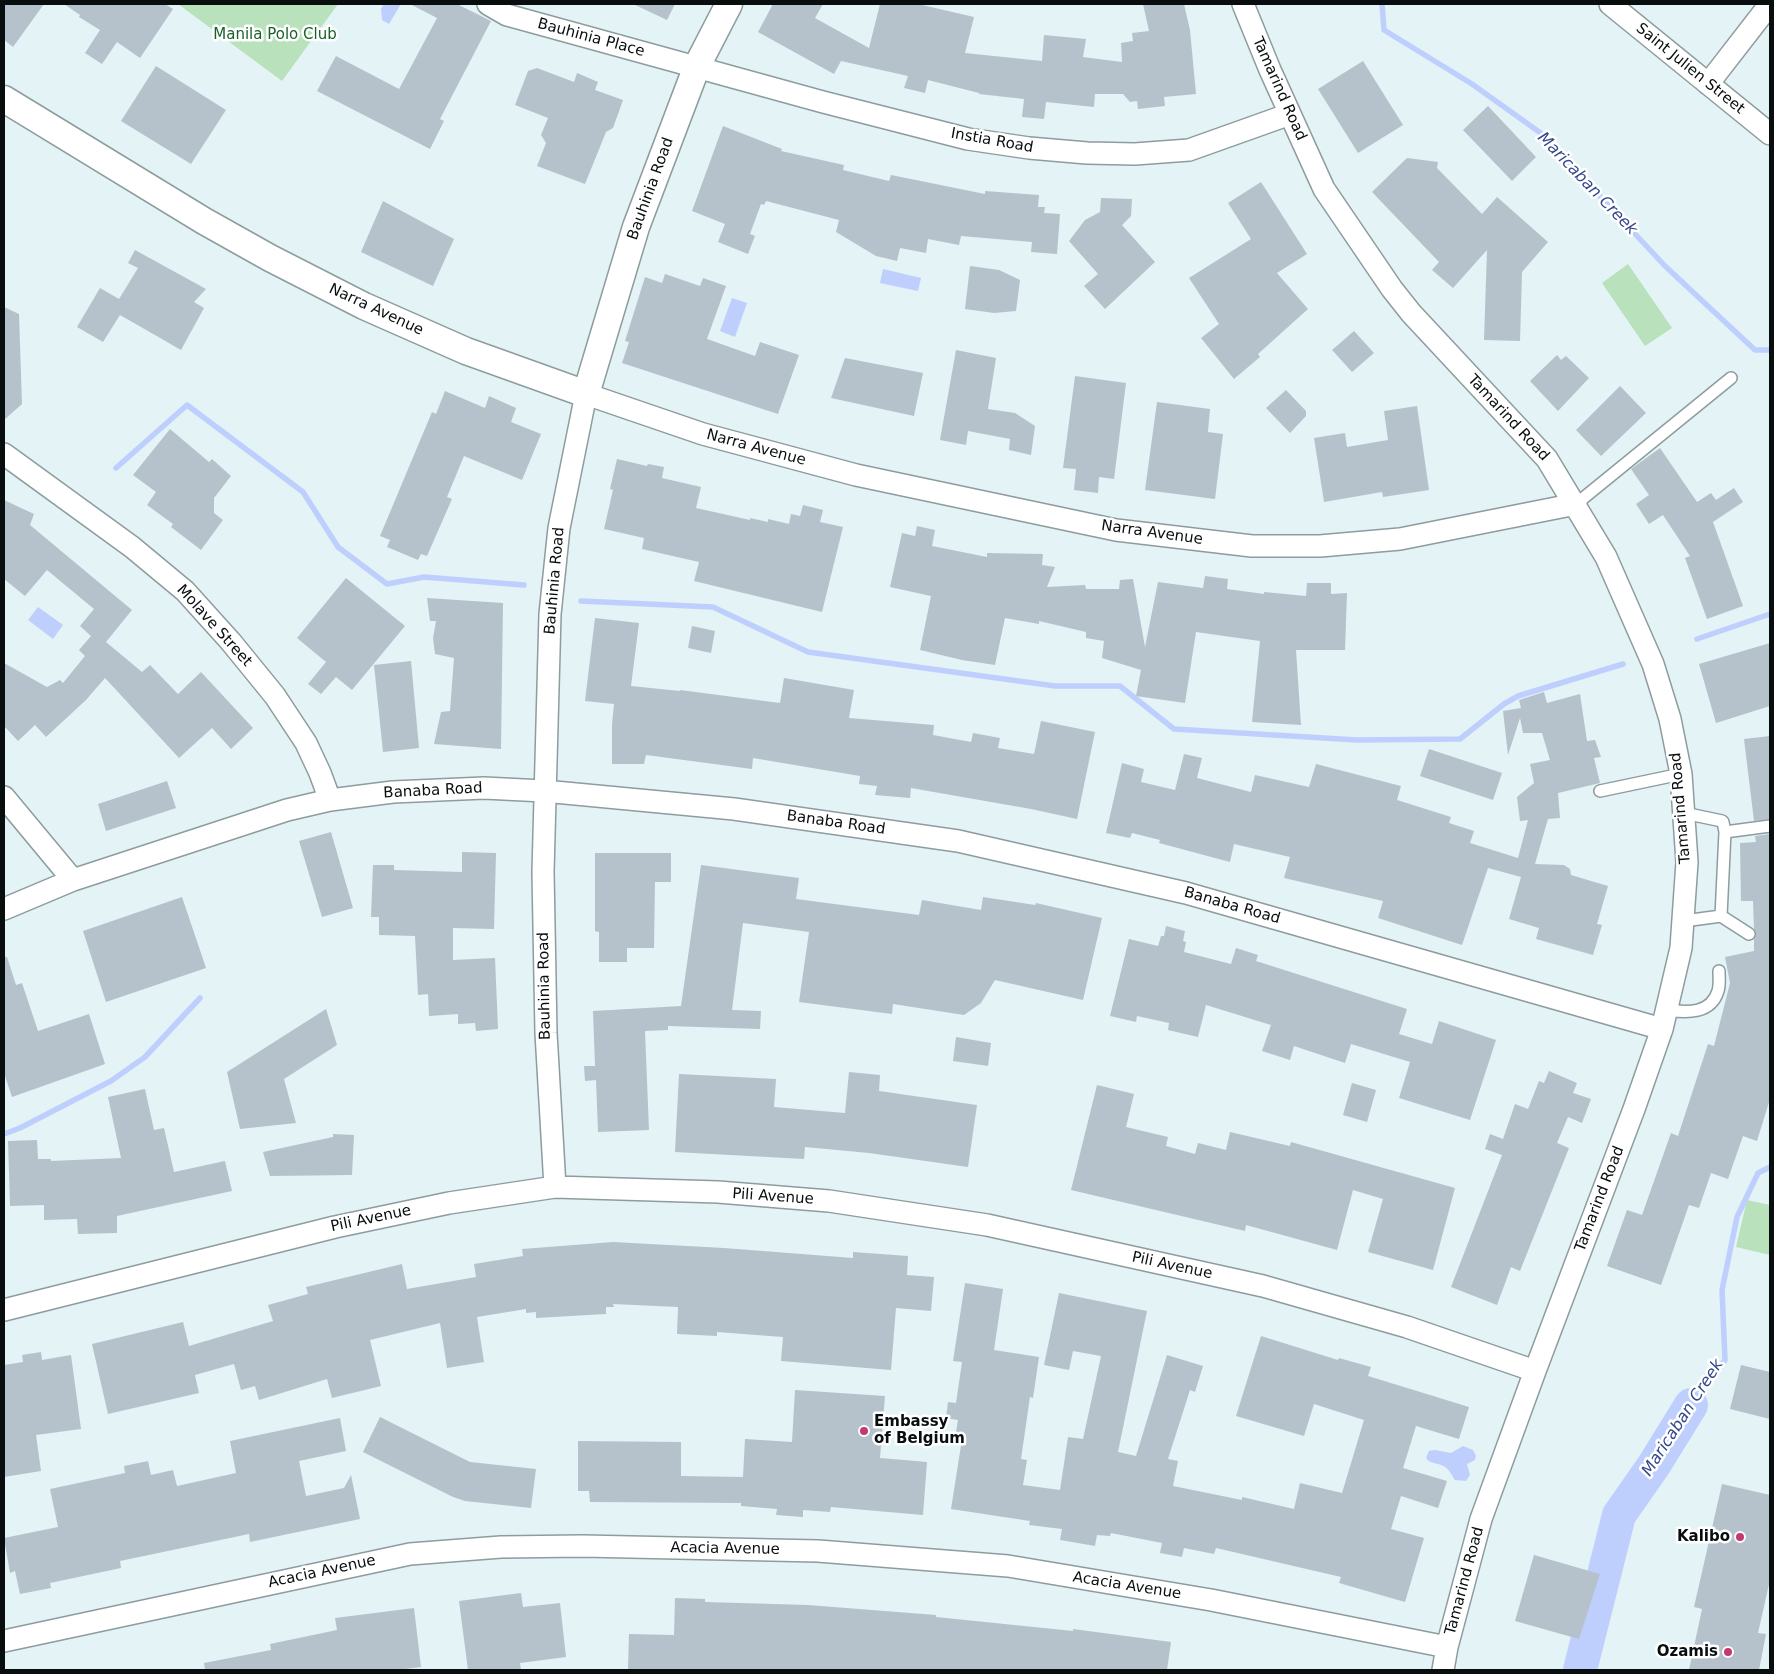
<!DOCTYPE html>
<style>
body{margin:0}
#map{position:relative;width:1774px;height:1674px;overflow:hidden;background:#e3f3f6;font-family:"DejaVu Sans",sans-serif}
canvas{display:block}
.frame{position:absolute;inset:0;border:5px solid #080d0e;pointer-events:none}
</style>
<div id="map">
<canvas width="1774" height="1674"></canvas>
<div class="frame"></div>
</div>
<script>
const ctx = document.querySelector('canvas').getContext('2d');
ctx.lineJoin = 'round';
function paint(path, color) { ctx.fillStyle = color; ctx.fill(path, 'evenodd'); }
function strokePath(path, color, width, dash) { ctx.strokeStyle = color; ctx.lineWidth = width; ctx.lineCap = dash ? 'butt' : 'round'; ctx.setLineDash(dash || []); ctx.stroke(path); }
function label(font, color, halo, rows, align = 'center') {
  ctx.font = font + ' "DejaVu Sans",sans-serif'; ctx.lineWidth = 5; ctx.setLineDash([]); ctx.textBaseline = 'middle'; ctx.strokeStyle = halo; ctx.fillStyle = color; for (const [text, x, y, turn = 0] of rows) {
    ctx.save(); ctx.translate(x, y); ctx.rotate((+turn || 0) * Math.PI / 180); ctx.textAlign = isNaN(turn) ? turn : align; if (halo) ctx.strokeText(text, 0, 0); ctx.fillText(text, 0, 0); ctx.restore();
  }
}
paint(new Path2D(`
 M178 4H338L282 81Z
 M1628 264 1672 328 1645 346 1602 283Z
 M1747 1200 1770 1205V1255L1736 1247Z`), '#b9e1bc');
paint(new Path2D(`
 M384 4H401L389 24 382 20 381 9Z
 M883 269 921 278 918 291 880 283Z
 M732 298 747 303 735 337 720 331Z
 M38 607 63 625 53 639 28 620Z
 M1463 1446 1473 1450 1476 1456 1475 1460 1467 1464 1470 1475 1466 1481 1455 1480C1452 1476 1450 1470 1445 1467 1438 1462 1431 1465 1426 1458L1429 1451 1435 1450 1451 1453Z`), '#becffe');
strokePath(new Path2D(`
 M1382 4 1384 30 1472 84 1542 134 1665 266 1755 350H1770
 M116 468 187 405 303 492 338 547 387 584 424 577 524 585
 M581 601 713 607 808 652 1055 686H1120L1174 729 1357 740 1460 739 1504 704 1518 696 1623 664
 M1697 639 1770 614
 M4 1134 20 1128 111 1081 145 1057 200 998
 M1691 1405 1725 1360 1722 1290 1737 1217 1758 1173 1770 1167`), '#becffe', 5.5);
strokePath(new Path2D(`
 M1580 1670 1619 1515 1654 1465 1691 1405`), '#becffe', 34);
paint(new Path2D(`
 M4 4H44L13 47 4 40Z
 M64 4H165L173 9 140 58 117 42 102 64 85 53 100 30 79 17 80 15Z
 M410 4H457L491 21 440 119 444 121 430 149 317 91 336 56 399 89 437 18Z
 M633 4H675L667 20Z
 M773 4H823L815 18 869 48 880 4H918L974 17 965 53 1042 61 1044 35 1086 39 1083 57 1122 62 1121 43 1133 41 1132 33 1149 31 1143 4H1184L1190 30 1196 94 1164 97 1165 106 1138 109 1137 101 1130 102 1123 94H1095L1094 107 1046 102 1044 119 1022 117 1024 99 979 94V93L928 80 925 93 904 88 908 76 841 61 834 74 758 32Z
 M1363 61 1403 125 1358 153 1318 89Z
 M156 66 226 110 191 164 121 121Z
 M537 68 574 82 577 73 598 82 595 90 623 100 613 128 606 132 585 184 537 166 546 143 541 135 548 118 515 105 528 71Z
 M1488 106 1536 157 1512 181 1463 130Z
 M723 126 782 149 781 151 844 165 843 170 889 181 891 175 985 194V191L1039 195 1038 207H1045L1044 213 1060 214 1057 254 1031 252 1032 242 961 236 959 245 928 239 926 253 900 248 897 261 876 256 836 232 839 220 766 201 764 205 761 204 750 234 755 236 748 254 718 242 725 224 692 211Z
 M1407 158 1438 162 1437 168 1482 214 1497 197 1548 242 1522 272 1520 341 1484 340 1487 250 1453 288 1432 270 1439 262 1372 192Z
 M1261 182 1307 254 1277 273 1308 309 1258 354 1260 357 1234 379 1201 338 1219 324 1189 278 1251 239 1228 203Z
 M1101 198 1132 199 1131 216 1122 225 1155 262 1105 309 1084 286 1098 274 1069 241 1085 220 1100 212Z
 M383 201 454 239 433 286 361 252Z
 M135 250 206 289 194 302 204 308 181 350 120 315 103 342 77 327 100 288 119 299 138 268 128 263Z
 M970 266 999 270 1020 280 1016 311 994 313 965 309Z
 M665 274 700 286 703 278 726 286 707 339 755 356 760 342 799 355 778 414 622 363 629 342 625 341 645 277 662 283Z
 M4 307 19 314 22 404 4 420Z
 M1354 331 1374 353 1352 372 1332 350Z
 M956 350 996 358 988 409 1015 413 1035 426 1031 455 1009 450 1010 439 968 431 966 445 940 440Z
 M1557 355 1561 360 1566 356 1589 378 1558 411 1530 381Z
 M845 358 923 373 914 416 831 398Z
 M1075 376 1126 383 1114 479 1099 477 1098 493 1074 490 1076 469 1063 468Z
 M1620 386 1646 413 1601 456 1576 430Z
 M1286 390 1306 411V416L1290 433 1266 408Z
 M445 391 485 408 489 396 516 408 511 422 541 434 522 480 464 456 447 497 452 499 427 556 421 554 418 560 387 547 390 540 380 536 432 412 436 414Z
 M1157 402 1210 409 1208 432 1223 434 1215 499 1145 490Z
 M1417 406 1429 490 1383 497 1382 492 1324 502 1314 438 1345 433 1347 447 1388 440 1384 411Z
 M170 429 209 462 212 459 231 476 214 498V513L223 520 201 550 171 527 173 524 147 505 156 492 133 475Z
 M1660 448 1697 502 1711 493 1716 500 1734 488 1743 502 1713 522 1743 606 1707 619 1685 558 1690 556 1663 515 1649 524 1636 504 1649 495 1631 469Z
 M617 459 647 466 648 464 664 467 662 478 701 487 696 508 750 520V518L768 522V519L789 524 791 514 800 516 803 505 823 510 820 522 843 527 822 612 694 581 699 562 642 549 644 538 604 529 613 490 610 489Z
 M4 500 34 514 30 525 132 610 106 642 142 672 150 665 178 694 201 672 253 728 231 749 212 728 179 758 105 678 86 700 46 737 35 725 18 741 4 726V663L47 687 60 680 63 683 85 656 79 650 91 636 80 626 94 609 47 570 25 596 4 579Z
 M917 526 935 530 932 546 987 557V553L1043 554 1042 565 1055 567 1047 587 1085 585 1086 589H1119L1120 580 1133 579 1145 647 1158 582 1203 588 1205 576 1228 579 1227 589 1264 594V592L1306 596 1307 583H1331V594L1347 593 1345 650H1296L1301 725 1252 722 1260 641 1196 632 1185 703 1136 696 1141 670 1102 658 1104 641 1086 638V632L1039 621V624L1005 618 995 665 962 660 920 650 931 596 890 587 902 533 915 536Z
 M346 578 405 626 352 690 336 677 321 694 308 684 326 662 297 638Z
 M427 598 503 603 501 749 434 744 441 712 450 711 454 658 435 654 433 638 436 621H430Z
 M595 618 639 623 631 686 680 691V690L780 703 784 678 854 690 849 718 934 725 933 735 971 742 973 733 1000 738 998 748 1034 754 1041 721 1095 732 1077 819 1031 809 911 788 910 798 875 795 877 786 859 784 860 776 753 758 752 769 646 755 644 764H612V725L614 704 585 701Z
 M692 626 715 631 711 653 688 648Z
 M1770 643V706L1716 723 1699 664Z
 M411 661 419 748 383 752 374 665Z
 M1544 692 1547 703 1580 694 1587 741 1595 740 1601 757 1594 758 1600 783 1558 793 1560 818 1548 819 1535 864 1564 865 1570 869 1571 875 1608 886 1597 924 1602 925 1593 955 1536 939 1539 928 1509 919 1521 877 1488 868 1462 945 1378 918 1383 901 1284 878 1290 857 1234 844 1230 862 1159 843 1160 840 1132 833 1130 838 1106 833 1122 763 1144 769 1141 782 1175 790 1184 754 1202 758 1197 778 1251 792 1255 775 1309 787 1316 764 1401 786 1397 800 1451 817 1449 823 1474 831 1470 843 1518 858 1528 820 1520 821 1517 797 1534 783 1530 764 1550 760 1542 733H1523L1520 718 1508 755 1503 711 1521 708 1519 700Z
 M1770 736V819L1754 821 1744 739Z
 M1429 749 1502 773 1493 800 1420 776Z
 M167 781 176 808 106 831 98 804Z
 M331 832 353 908 322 917 299 841Z
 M1770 834V1099L1757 1141 1743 1136 1728 1179 1711 1173 1699 1208 1689 1205 1661 1285 1607 1266 1627 1210 1642 1215 1671 1133 1678 1136 1708 1044 1714 1046 1730 983 1725 957 1754 951V939L1756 934 1754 929 1753 901H1741L1740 843 1756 842 1755 836Z
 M462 852 496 853 494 929 453 928V960L495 958 498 1029 476 1031 475 1023 458 1024V1014L429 1016 428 994 418 995 415 936 379 935V917H371L373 865H394V870L462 872Z
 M595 853H671V882H655L654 948H627V962H599V932L595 931Z
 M701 865 799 878 796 899 919 915 922 900 981 910 983 897 1035 905 1036 903 1102 918 1083 1000 995 980 981 1003 964 1015 893 1004 892 1014 799 1002 809 932 743 923 732 1010 761 1011 760 1029 668 1026V1030L645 1031 649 1130 598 1132 596 1080 585 1081 584 1066H595L593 1011 681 1006Z
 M182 897 206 968 106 1002 83 931Z
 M1166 926 1185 931 1183 941 1186 942 1184 952 1231 964 1236 948 1258 955 1256 961 1407 1009 1399 1034 1432 1044 1439 1021 1496 1040 1470 1120 1399 1098 1410 1062 1351 1044 1345 1063 1294 1046 1290 1060 1262 1051 1271 1025 1206 1005 1198 1037 1168 1030 1169 1023 1137 1016 1136 1022 1110 1016 1129 939 1158 946 1161 936H1164Z
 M4 957H7L16 985 22 983 38 1031 89 1014 105 1064 12 1097 4 1073Z
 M326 1009 337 1045 284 1079 296 1123 240 1129 227 1072Z
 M956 1037 991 1043 988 1066 953 1061Z
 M1549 1071 1577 1083 1573 1093 1591 1099 1582 1123 1568 1117 1557 1143 1569 1148 1520 1271 1511 1267 1497 1305 1451 1287 1502 1155 1485 1149 1490 1134 1503 1139 1515 1104 1528 1109 1539 1081 1544 1083Z
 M849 1072 880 1075 879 1091 977 1105 968 1167 869 1153 805 1147 804 1159 675 1152 679 1074 776 1079 774 1107 845 1113Z
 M1352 1083 1376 1090 1367 1122 1343 1115Z
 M1097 1085 1134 1094 1126 1127 1168 1137 1166 1146 1195 1154 1198 1143 1226 1150 1230 1132 1290 1146 1291 1142 1455 1188 1433 1270 1368 1252 1383 1199 1353 1190 1337 1250 1246 1225 1245 1231 1071 1190Z
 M145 1089 154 1130 164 1128 174 1172 225 1161 232 1191 117 1216V1233L78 1234 77 1219 44 1220V1205L10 1206 8 1141 37 1140 38 1159H51V1161L121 1158 108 1097Z
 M333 1134 354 1135 352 1175 270 1176 263 1152 333 1137Z
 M613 1242 724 1248 853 1258V1252L908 1256 907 1275 934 1277 931 1311 896 1308 891 1370 781 1361 783 1337 717 1332V1336L677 1334 678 1307 613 1304 614 1307H606V1314L536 1318V1312L526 1313V1309L477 1317 484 1362 447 1368 440 1323 370 1340 381 1386 332 1398 327 1379 259 1400 255 1386 241 1390 234 1364 195 1375 199 1393 108 1414 92 1344 183 1322 189 1346 273 1321 268 1305 308 1294 306 1287 402 1264 407 1289 476 1277 474 1264 523 1256 522 1249Z
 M965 1283 1003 1289 994 1350 1039 1357 1033 1398 1030 1397 1021 1459 1027 1460 1023 1485 1060 1490 1068 1437 1083 1439 1101 1356 1073 1351 1069 1370 1044 1365 1059 1293 1147 1311 1118 1452 1136 1456 1167 1355 1203 1366 1195 1392 1190 1390 1168 1459 1178 1461 1173 1486 1242 1500V1497L1294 1509 1300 1483 1342 1493 1364 1420 1314 1404 1304 1436 1236 1416 1261 1336 1338 1360 1339 1358 1371 1367 1368 1376 1469 1407 1459 1439 1416 1426 1403 1468 1447 1481 1438 1508 1401 1496 1391 1529 1424 1538 1405 1602 1339 1583 1341 1577 1216 1548 1214 1554 1184 1548 1182 1557 1160 1553 1162 1543 1111 1533 1110 1536 1097 1535 1095 1546 1060 1540 1062 1529 1029 1525 1030 1521 951 1509 962 1439 955 1438 958 1420 946 1418 948 1402 956 1403 962 1362 953 1361Z
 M41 1352 42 1360 71 1355 81 1429 36 1435 41 1471 4 1477V1365L23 1362 22 1355Z
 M1741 1365 1770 1372V1419L1730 1409Z
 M795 1390 885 1396 880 1458 927 1462 923 1515 831 1507 830 1512 803 1510V1517L776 1515 777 1509 741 1506V1503L590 1502 589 1491H578V1441L681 1442V1476L743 1477 745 1439 792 1442Z
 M380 1417 470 1462 536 1469 531 1508 465 1501 453 1497 363 1452Z
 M340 1418 346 1451 299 1461 306 1496 344 1488 351 1475 360 1519 250 1542 249 1534 120 1561 121 1568 50 1583 51 1588 20 1594 15 1571 10 1573 4 1538 58 1527 50 1489 125 1473 124 1466 148 1461 151 1475 173 1470 177 1486 236 1473 230 1441Z
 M1722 1484 1770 1495V1580L1758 1633 1766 1634 1759 1670H1689L1702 1609 1694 1607Z
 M1534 1555 1600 1574 1579 1639 1515 1621Z
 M521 1593 523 1607 560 1603 566 1657 520 1663 521 1670H468L459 1601Z
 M675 1598 705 1599V1602L808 1605 936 1615V1617L1073 1631V1629L1171 1642 1167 1670H628L629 1634 674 1635Z
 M414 1608 421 1667 398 1670H205L204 1663 271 1650 270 1644 337 1630 335 1618Z`), '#b6c2cb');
const service = new Path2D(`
 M1576 504 1731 378
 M1600 791 1681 774
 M1684 813 1722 821 1723 822 1725 832 1721 916 1684 921
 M1725 832 1770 826
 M1721 916 1749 934
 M1668 1010C1687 1013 1711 1014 1718 991 1720 985 1719 977 1719 971`);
const minor = new Path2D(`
 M488 4 507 15 823 102 968 139 1029 148 1087 153 1135 154 1189 150 1290 114
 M1243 4 1270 70 1324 189 1392 289 1411 313 1547 459 1606 557 1653 664 1670 719 1681 774 1687 862 1681 948 1662 1029 1634 1109 1535 1371 1481 1519 1447 1647 1443 1670
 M1610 4 1770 134
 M1708 84 1770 4
 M4 454 132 547 185 591 231 642 275 696 306 743 320 773 330 800
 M4 797 73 880
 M4 909 73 880 287 810 330 800 393 792 484 788 544 791 734 809 958 841 1186 893 1662 1029
 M555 1187 546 1033 543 872 550 614 559 528 586 394 703 434 856 475 1116 530 1252 546H1320L1400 539 1576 504
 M4 1310 335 1227 449 1203 555 1187 718 1192 829 1201 987 1225 1263 1286 1407 1327 1535 1371
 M4 1641 410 1554 501 1547 583 1546 818 1551 1008 1566 1211 1600 1447 1647`);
const tertiary = new Path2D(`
 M4 99 204 221 270 258 364 306 466 351 586 394 636 227 697 66 729 4`);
strokePath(service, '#8d9c9e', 14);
strokePath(minor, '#8d9c9e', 24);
strokePath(tertiary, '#8d9c9e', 29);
strokePath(service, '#fff', 11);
strokePath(minor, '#fff', 21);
strokePath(tertiary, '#fff', 26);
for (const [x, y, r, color] of [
 [864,1431,5,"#c33970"],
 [1740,1537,5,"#c33970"],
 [1728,1652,5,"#c33970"]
]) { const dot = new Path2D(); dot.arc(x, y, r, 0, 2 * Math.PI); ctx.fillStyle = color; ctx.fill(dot); strokePath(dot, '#fff', 2); }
label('15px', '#176229', '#fff', [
 ["Manila Polo Club",275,35]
]);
label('15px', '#080d0e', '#fff', [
 ["Bauhinia Place",591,38,15],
 ["Saint Julien Street",1690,69,39],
 ["Tamarind Road",1279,89,66],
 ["Instia Road",992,141,10],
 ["Bauhinia Road",651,189,-70],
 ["Narra Avenue",376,310,25],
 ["Tamarind Road",1508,418,47],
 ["Narra Avenue",756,448,15],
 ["Narra Avenue",1152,533,8],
 ["Bauhinia Road",555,581,-85],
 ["Molave Street",214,626,48],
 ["Banaba Road",433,791,-3],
 ["Tamarind Road",1681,808,-95],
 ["Banaba Road",836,823,8],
 ["Banaba Road",1232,906,16],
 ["Bauhinia Road",545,986,-91],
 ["Pili Avenue",773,1197,4],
 ["Tamarind Road",1600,1199,-69],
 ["Pili Avenue",371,1219,-12],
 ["Pili Avenue",1172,1266,12],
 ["Acacia Avenue",725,1549,1],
 ["Acacia Avenue",322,1572,-12],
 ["Tamarind Road",1465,1581,-75],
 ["Acacia Avenue",1127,1586,9]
]);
label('bold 15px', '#080d0e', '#fff', [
 ["Embassy",874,1422,"left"],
 ["of Belgium",874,1439,"left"],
 ["Kalibo",1730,1537],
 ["Ozamis",1718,1652]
], 'right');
label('italic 16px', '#34478b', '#fff', [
 ["Maricaban Creek",1587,184,46],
 ["Maricaban Creek",1683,1418,-57]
]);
</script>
